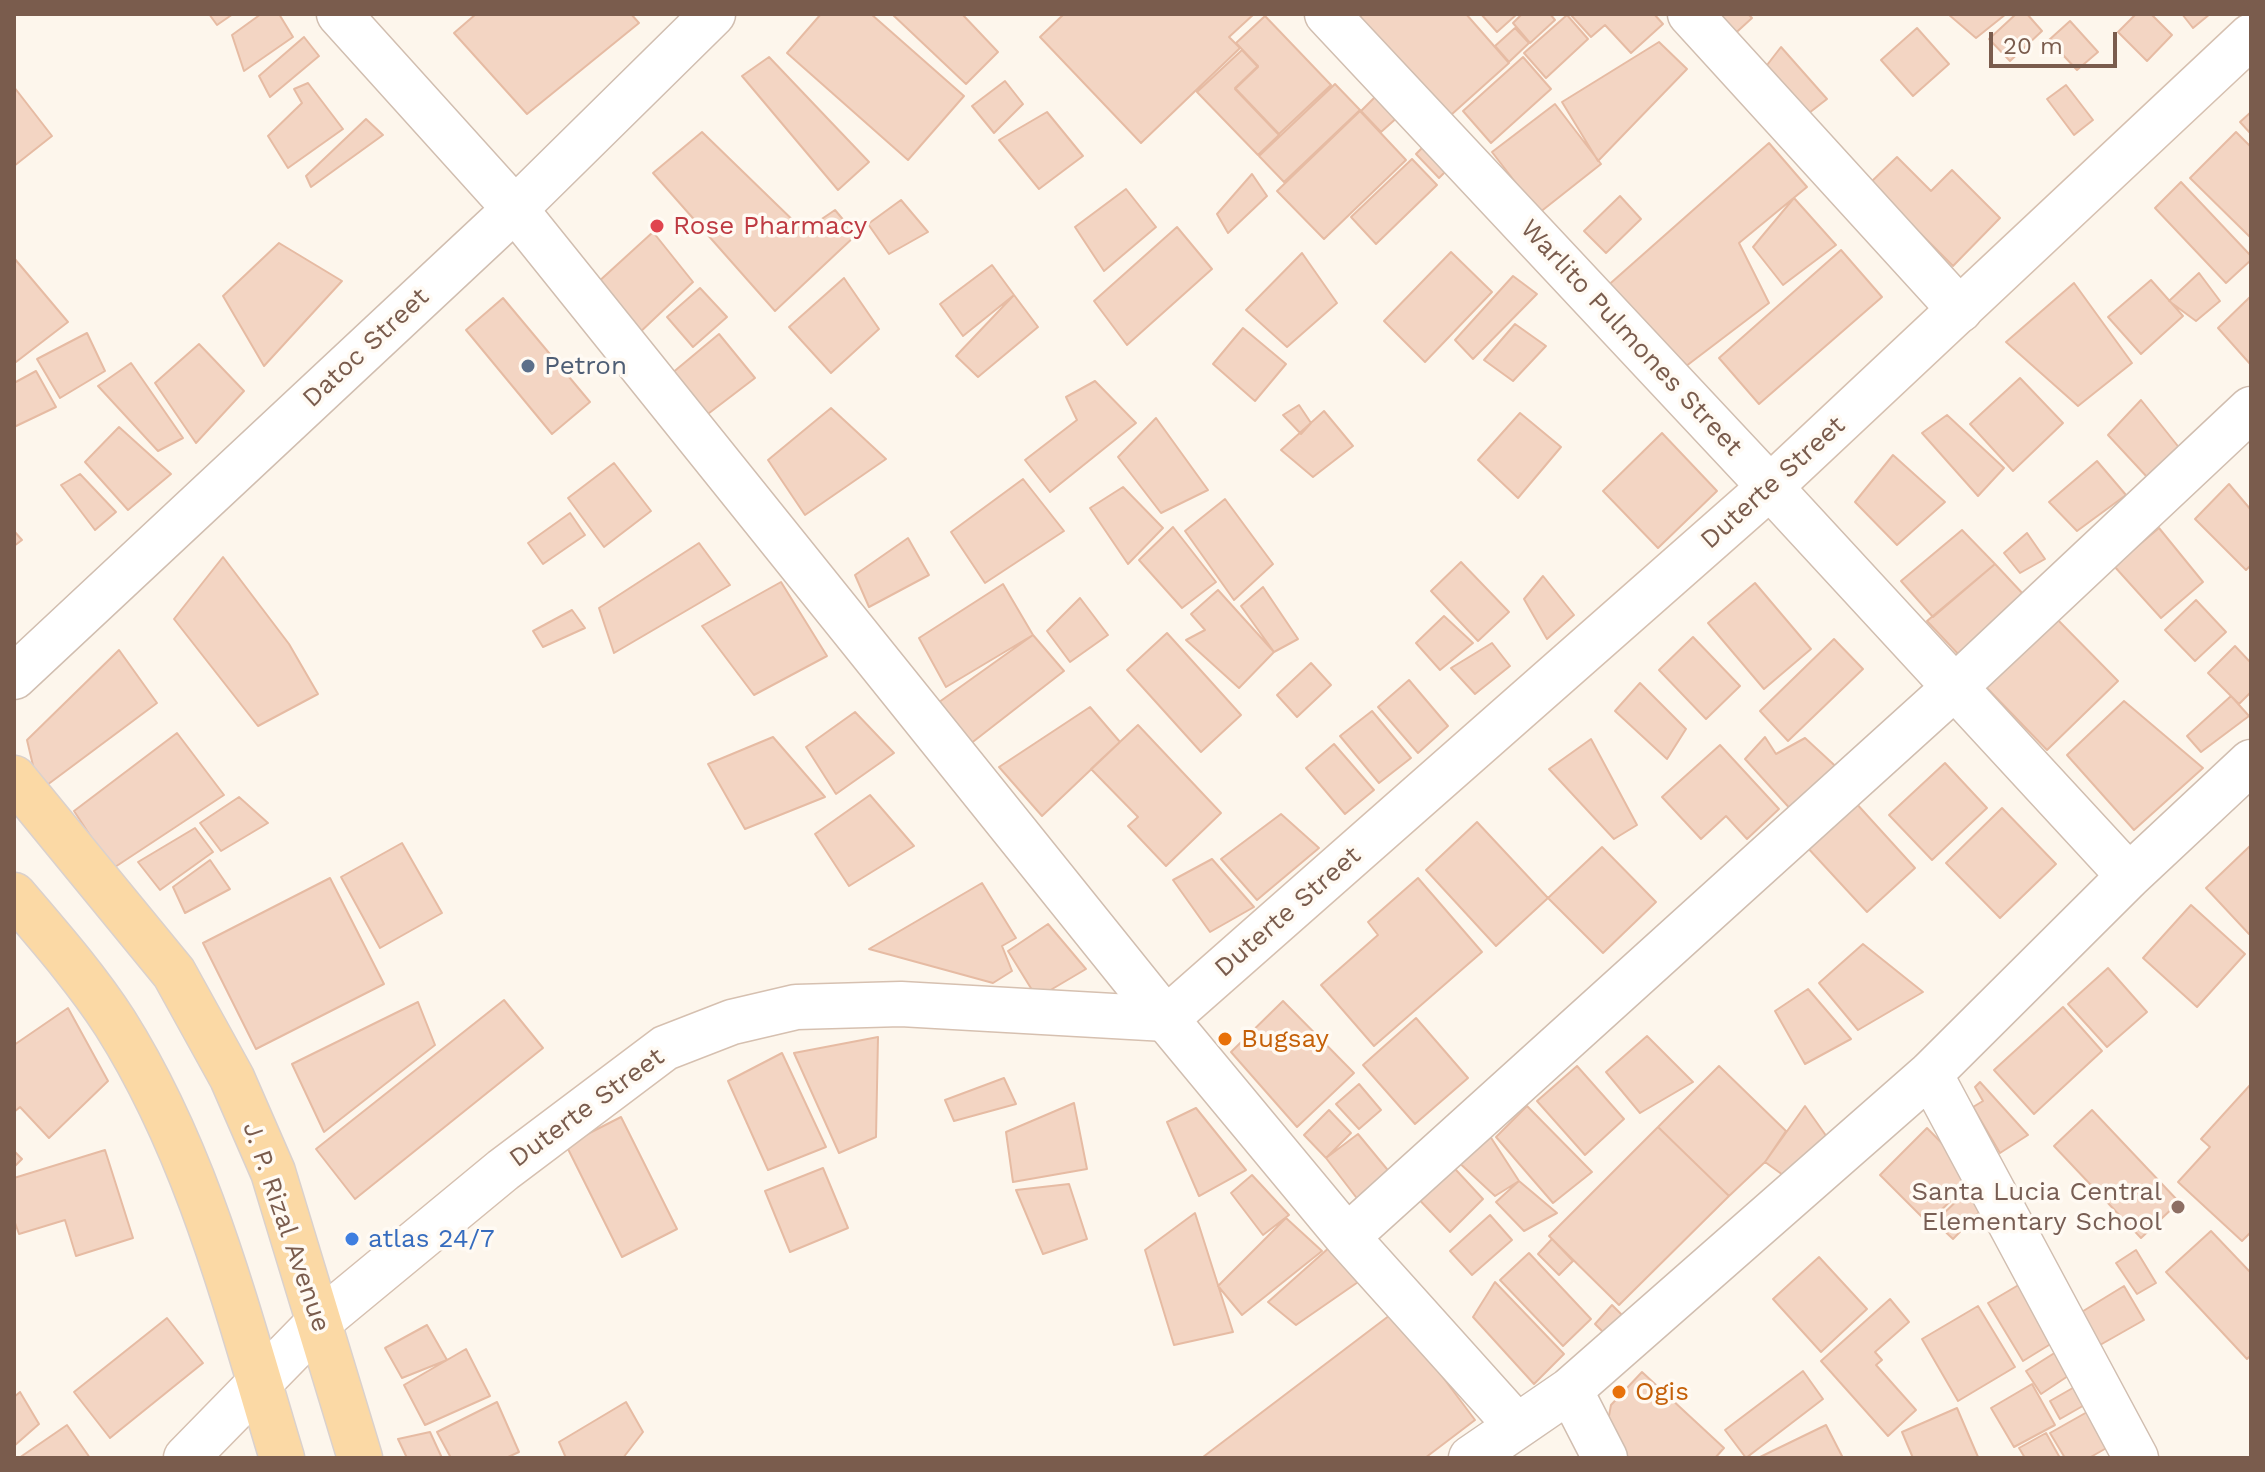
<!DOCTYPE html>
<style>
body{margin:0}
#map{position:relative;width:2265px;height:1472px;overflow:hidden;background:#fdf6ec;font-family:"Work Sans",sans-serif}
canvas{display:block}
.frame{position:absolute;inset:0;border:16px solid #7a5c4d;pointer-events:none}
.scale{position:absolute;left:1989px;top:32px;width:128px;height:36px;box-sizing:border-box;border:4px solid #7a5c4d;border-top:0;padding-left:10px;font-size:24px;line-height:28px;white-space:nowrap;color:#7a5c4d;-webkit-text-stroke:6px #fffaf3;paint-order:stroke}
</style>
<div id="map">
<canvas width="2265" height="1472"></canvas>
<div class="frame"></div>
<div class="scale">20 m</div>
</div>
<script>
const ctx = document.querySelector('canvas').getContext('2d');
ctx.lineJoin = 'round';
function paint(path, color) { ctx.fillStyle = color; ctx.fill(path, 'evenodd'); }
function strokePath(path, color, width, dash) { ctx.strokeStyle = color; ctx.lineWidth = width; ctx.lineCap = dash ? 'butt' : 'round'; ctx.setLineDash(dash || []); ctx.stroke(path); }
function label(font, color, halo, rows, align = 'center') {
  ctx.font = font + ' "Work Sans",sans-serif'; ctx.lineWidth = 7; ctx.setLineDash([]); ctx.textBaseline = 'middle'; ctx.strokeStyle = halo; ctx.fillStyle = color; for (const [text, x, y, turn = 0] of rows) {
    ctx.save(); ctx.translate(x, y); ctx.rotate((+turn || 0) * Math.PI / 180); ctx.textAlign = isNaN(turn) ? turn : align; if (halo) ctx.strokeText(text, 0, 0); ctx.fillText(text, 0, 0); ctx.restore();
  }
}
const building = new Path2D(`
 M209 14H233L217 25Z
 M261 14H279L293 37 244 71 232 35Z
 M476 14H631L639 23 527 114 454 33Z
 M821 14H871L964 96 908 160 787 53Z
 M892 14H962L998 52 966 84Z
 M1064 14H1254L1229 37 1240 48 1141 143 1040 37Z
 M1363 14H1466L1509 63 1442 123 1352 24Z
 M1481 14H1517L1497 32Z
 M1522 14H1550L1555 20 1530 43 1513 23Z
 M1570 14H1654L1663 24 1631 53 1605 25 1591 37Z
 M1705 14H1748L1752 18 1728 40Z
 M1948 14H2006L1976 38Z
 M2016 14H2027L2042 31 2010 61 1989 39Z
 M2136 14H2151L2172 35 2147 61 2118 32Z
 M2182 14H2210L2193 28Z
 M1567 15 1588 39 1546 78 1524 53Z
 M1265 16 1331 85 1279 134 1235 88 1258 66 1236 43Z
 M2070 21 2098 52 2077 70 2049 40Z
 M1515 28 1529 43 1509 62 1495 46Z
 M1917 28 1949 64 1913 96 1881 60Z
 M304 37 319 56 270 97 259 76Z
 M1659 42 1687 69 1598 161 1562 102Z
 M1781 47 1827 99 1800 120 1757 78Z
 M1242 50 1258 67 1235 89 1279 135 1258 155 1197 92Z
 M769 57 869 162 838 190 742 76Z
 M1523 57 1551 89 1491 143 1463 111Z
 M1005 81 1023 104 994 133 972 106Z
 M308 83 343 129 288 168 268 136 302 103 294 89Z
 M1335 84 1360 110 1284 182 1259 156Z
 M2066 85 2093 120 2074 135 2047 99Z
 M14 87 52 136 14 166Z
 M1379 93 1400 115 1381 132 1361 111Z
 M1555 104 1601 164 1539 213 1492 152Z
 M1360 111 1406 160 1324 239 1277 191Z
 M1047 112 1083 156 1039 189 999 140Z
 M2251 112V134L2240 122Z
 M366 119 383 135 311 187 306 176Z
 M702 132 804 231 835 210 856 235 775 311 653 173Z
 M2236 132 2251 147V238L2190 178Z
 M1430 140 1453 164 1439 178 1416 154Z
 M1769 143 1807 187 1739 243 1769 303 1677 373 1604 289Z
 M1897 157 1931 191 1952 170 2000 218 1953 266 1870 183Z
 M1412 159 1437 185 1376 244 1351 217Z
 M1252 174 1267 196 1228 233 1217 214Z
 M2181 182 2251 256V260L2226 283 2155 208Z
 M1126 189 1156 227 1104 271 1075 227Z
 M1620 196 1641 219 1606 253 1584 231Z
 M1794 198 1836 245 1783 285 1753 247Z
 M901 200 928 232 889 254 868 224Z
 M1177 227 1212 269 1127 345 1094 301Z
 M653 232 693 282 636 336 596 284Z
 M279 243 342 281 264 366 223 296Z
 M1841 250 1882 297 1759 404 1719 358Z
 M1451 252 1492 292 1425 362 1384 321Z
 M1302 253 1337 303 1287 347 1246 310Z
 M14 258 68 322 16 362 14 359Z
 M992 265 1014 295 963 336 940 304Z
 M2199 273 2220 301 2196 321 2169 301Z
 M1513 276 1537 294 1473 359 1455 340Z
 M844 278 879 329 831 373 789 327Z
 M2151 280 2183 316 2141 354 2108 317Z
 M2074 283 2132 363 2078 406 2006 342Z
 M700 288 727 317 693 347 667 317Z
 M1014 295 1038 327 978 377 956 356Z
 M2251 296V365L2218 328Z
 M503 298 590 402 552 434 466 330Z
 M1515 324 1546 346 1513 381 1484 360Z
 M1243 328 1286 364 1255 401 1213 364Z
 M87 333 105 371 60 398 37 359Z
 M719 334 755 378 700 420 665 379Z
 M199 344 244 391 196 443 155 383Z
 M131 363 183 438 158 451 98 386Z
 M36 371 56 407 14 427V383Z
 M2020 378 2063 423 2013 471 1970 424Z
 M1095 381 1136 423 1050 492 1025 460 1077 420 1066 397Z
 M2141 400 2181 450 2147 477 2108 435Z
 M1299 405 1311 423 1301 434 1283 415Z
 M831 408 886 459 805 515 768 460Z
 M1324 411 1353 446 1313 477 1281 450Z
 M1520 413 1561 447 1518 498 1478 460Z
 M1947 415 2004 468 1978 496 1922 433Z
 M1156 418 1208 490 1161 513 1118 457Z
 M119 427 171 474 128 510 85 462Z
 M1662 433 1717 491 1658 548 1603 491Z
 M1893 455 1945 502 1897 545 1855 502Z
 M2097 461 2126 495 2077 531 2049 502Z
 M614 463 651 511 604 547 568 498Z
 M80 474 116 512 95 530 61 485Z
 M1023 479 1064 531 985 583 951 532Z
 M2229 484 2251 510V565L2246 570 2195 519Z
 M1123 487 1163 528 1128 564 1090 508Z
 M1225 499 1273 564 1234 600 1185 531Z
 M570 513 585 535 543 564 528 543Z
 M1173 527 1216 582 1182 608 1139 560Z
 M2159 528 2203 582 2161 618 2114 566Z
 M1962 530 1995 564 1933 617 1901 581Z
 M14 531 22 540 14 546Z
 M2027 533 2045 559 2020 573 2004 553Z
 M908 538 929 575 869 607 855 575Z
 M699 543 730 585 614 653 599 608Z
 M223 557 289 644 318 694 258 726 174 619Z
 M1461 562 1509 612 1478 641 1431 591Z
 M1995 564 2024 595 1960 656 1927 621Z
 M1543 576 1574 615 1547 639 1524 599Z
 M781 582 827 656 754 695 702 626Z
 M1755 583 1811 649 1764 689 1708 623Z
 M1003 584 1033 635 946 687 919 638Z
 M1263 587 1298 639 1274 652 1241 606Z
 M1218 590 1274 652 1239 688 1186 640 1205 630 1191 614Z
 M1080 598 1108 635 1070 662 1047 631Z
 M2196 600 2226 632 2195 661 2165 630Z
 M572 610 585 628 543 647 533 631Z
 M1444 616 1473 643 1440 670 1416 643Z
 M2054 616 2118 681 2047 750 1985 686Z
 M1167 633 1241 715 1201 752 1127 670Z
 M1033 635 1064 671 965 748 928 710Z
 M1693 637 1740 686 1706 719 1659 670Z
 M1834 639 1863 669 1788 741 1760 711Z
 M1492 643 1510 666 1475 694 1451 668Z
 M2235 646 2251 663V692L2239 704 2208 673Z
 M119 650 157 703 39 791 27 740Z
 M1311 663 1331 685 1297 717 1277 695Z
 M1409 680 1448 726 1418 753 1378 707Z
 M1640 683 1686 729 1667 759 1615 711Z
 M2231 696 2249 716 2201 752 2187 736Z
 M2124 701 2203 768 2134 830 2067 755Z
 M1090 707 1120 742 1042 816 999 767Z
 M1372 711 1411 758 1379 783 1340 736Z
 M855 712 894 753 836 794 806 747Z
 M1138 725 1221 813 1166 866 1128 826 1138 817 1091 769Z
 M177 733 224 795 112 869 74 811Z
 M773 737 825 797 745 829 708 764Z
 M1765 737 1776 754 1805 738 1844 774 1794 813 1745 759Z
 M1591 739 1637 825 1614 839 1549 769Z
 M1334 744 1374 790 1345 814 1306 768Z
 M1720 745 1779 809 1747 839 1726 816 1701 839 1662 797Z
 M1945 763 1987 808 1932 860 1889 815Z
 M870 795 914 846 849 886 815 834Z
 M239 797 268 823 221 851 200 823Z
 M1855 802 1915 868 1867 912 1806 846Z
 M2002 808 2056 864 2000 918 1946 863Z
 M1281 814 1319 848 1257 900 1221 859Z
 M1477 822 1548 898 1496 946 1426 870Z
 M195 828 213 852 160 890 138 862Z
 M402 843 442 913 380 948 341 877Z
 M2251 845V932L2249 934 2206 888Z
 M1602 847 1656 902 1603 953 1548 898Z
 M1212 859 1254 907 1210 932 1173 880Z
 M210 860 230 889 185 913 173 887Z
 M330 878 384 984 256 1049 203 943Z
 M1418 878 1482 952 1374 1046 1321 985 1378 935 1368 922Z
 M982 883 1016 938 1002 946 1012 971 993 983 869 949Z
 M2191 905 2245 954 2197 1007 2143 958Z
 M1048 924 1086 969 1037 998 1008 951Z
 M1863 944 1923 992 1858 1030 1819 983Z
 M2108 968 2147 1012 2107 1047 2068 1004Z
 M1808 989 1851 1039 1805 1064 1775 1011Z
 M504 1000 543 1048 355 1199 316 1149Z
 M1283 1001 1354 1073 1297 1127 1231 1052Z
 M418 1002 435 1045 324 1132 292 1064Z
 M2063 1007 2102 1051 2034 1114 1994 1070Z
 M68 1008 108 1081 49 1138 20 1107 14 1112V1045Z
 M1416 1018 1468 1078 1415 1124 1363 1065Z
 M1647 1036 1693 1082 1640 1113 1606 1072Z
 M878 1037 876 1137 839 1153 794 1053Z
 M782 1053 826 1147 768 1170 728 1081Z
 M1577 1066 1624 1119 1585 1155 1537 1101Z
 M1719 1066 1786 1131 1765 1162 1729 1196 1658 1127Z
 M1004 1078 1016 1104 954 1121 945 1100Z
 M1980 1082 2028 1135 2000 1153 1973 1107 1983 1101 1975 1087Z
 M1359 1084 1381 1110 1359 1129 1336 1104Z
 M2251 1084V1232L2242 1241 2178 1182 2210 1147 2201 1139Z
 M1074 1103 1087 1169 1013 1182 1006 1132Z
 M1527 1106 1592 1172 1553 1203 1496 1137Z
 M1805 1106 1827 1137 1794 1183 1765 1162Z
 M1196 1108 1246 1170 1199 1196 1167 1122Z
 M1329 1110 1351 1133 1326 1158 1304 1135Z
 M2092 1110 2179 1202 2141 1238 2054 1146Z
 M621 1117 677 1229 622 1257 566 1145Z
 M1658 1127 1729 1196 1619 1305 1549 1236Z
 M1927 1128 1975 1177 1928 1223 1880 1175Z
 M1488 1133 1519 1181 1495 1196 1454 1158Z
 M1358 1134 1391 1174 1359 1201 1326 1158Z
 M105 1150 133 1238 76 1256 65 1220 19 1234 14 1220V1178Z
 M14 1151 22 1159 14 1167Z
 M1444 1157 1483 1199 1450 1232 1410 1190Z
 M823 1168 848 1228 790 1252 765 1191Z
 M1252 1175 1289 1215 1263 1235 1231 1193Z
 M1519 1181 1557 1213 1524 1231 1496 1202Z
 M1977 1181 1994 1197 1953 1239 1935 1222Z
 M1069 1184 1087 1239 1043 1254 1016 1190Z
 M1195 1213 1233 1332 1174 1345 1145 1250Z
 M1490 1215 1512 1240 1472 1275 1450 1251Z
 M1286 1218 1322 1251 1242 1315 1218 1286Z
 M2211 1231 2251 1273V1355L2247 1359 2166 1272Z
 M1552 1239 1573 1261 1559 1275 1538 1254Z
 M1331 1246 1361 1280 1296 1325 1268 1302Z
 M2136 1250 2156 1283 2137 1294 2116 1263Z
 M1529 1253 1591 1319 1563 1346 1500 1280Z
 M1819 1257 1867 1309 1821 1352 1773 1299Z
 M2027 1280 2062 1337 2023 1361 1988 1303Z
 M1495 1282 1564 1354 1534 1384 1473 1317Z
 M2124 1286 2144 1320 2100 1345 2080 1313Z
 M1890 1299 1909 1322 1875 1352 1882 1360 1876 1365 1916 1410 1888 1436 1821 1361Z
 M1612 1305 1624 1317 1606 1335 1595 1324Z
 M1978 1306 2015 1367 1958 1401 1922 1339Z
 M1394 1312 1475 1420 1425 1458 1203 1457Z
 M167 1318 203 1363 110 1438 74 1392Z
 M427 1325 447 1360 402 1378 385 1348Z
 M2067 1345 2080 1368 2041 1394 2026 1371Z
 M466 1349 490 1396 425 1425 404 1385Z
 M1803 1371 1823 1399 1746 1458 1725 1430Z
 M1642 1372 1724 1448 1715 1458H1621L1606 1432 1611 1405Z
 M2085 1381 2095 1399 2060 1419 2050 1401Z
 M2032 1384 2055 1425 2014 1447 1991 1408Z
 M20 1392 39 1424 14 1446V1397Z
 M497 1402 519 1452 506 1458H451L437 1432Z
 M626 1402 643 1432 623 1458H566L559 1442Z
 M2096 1407 2117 1442 2089 1458H2065L2050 1433Z
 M1957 1408 1978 1457 1913 1458 1902 1432Z
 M67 1425 90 1458H19Z
 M1826 1425 1843 1458H1758Z
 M430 1432 442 1458H407L398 1439Z
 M2046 1433 2060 1458H2025L2019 1448Z`);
paint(building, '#f3d5c3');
strokePath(building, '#e6bba3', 2);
const minor = new Path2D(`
 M339 14 515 209 1166 1019 1347 1237 1517 1426
 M1690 14 1960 310
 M1770 487 2129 876
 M1930 1074 2136 1458
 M1347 1237 1955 687 2251 409
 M1570 1390 1605 1458
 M1471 1458 1570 1390 1930 1074 2129 876 2251 762`);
const tertiary = new Path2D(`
 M1327 14 1770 487
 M14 677 515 209 713 14`);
const secondary = new Path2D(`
 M186 1458 319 1322 503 1170 665 1048 732 1022 796 1007 901 1004 1166 1019 1770 487 2251 36`);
const primary = new Path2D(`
 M14 778 174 973 232 1078 273 1172 360 1458
 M14 895C49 936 86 978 115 1023 199 1156 237 1310 282 1458`);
strokePath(minor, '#d1beb0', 47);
strokePath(tertiary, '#d1beb0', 47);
strokePath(secondary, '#d6c0b0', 47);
strokePath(primary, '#dad1cd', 47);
strokePath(minor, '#fff', 44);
strokePath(tertiary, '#fff', 44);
strokePath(secondary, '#fff', 44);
strokePath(primary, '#fbd9a5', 44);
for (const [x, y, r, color] of [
 [657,226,8,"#e0444e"],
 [528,366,8,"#5c6f8a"],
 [1225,1039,8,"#e8710a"],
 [2178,1207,8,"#8d6e63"],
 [352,1239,8,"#3f7fe0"],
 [1619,1392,8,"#e8710a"]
]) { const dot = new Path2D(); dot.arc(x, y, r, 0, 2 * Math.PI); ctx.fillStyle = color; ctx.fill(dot); strokePath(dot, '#fffaf3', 3); }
label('26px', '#be3a42', '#fffaf3', [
 ["Rose Pharmacy",673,226]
], 'left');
label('26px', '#7a5c4d', '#fffaf3', [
 ["Warlito Pulmones Street",1631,338,47],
 ["Datoc Street",366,348,-43],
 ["Duterte Street",1773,483,-42],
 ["Duterte Street",1288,912,-41],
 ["Duterte Street",587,1108,-36],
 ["J. P. Rizal Avenue",286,1227,71]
]);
label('26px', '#4e5e75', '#fffaf3', [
 ["Petron",544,366]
], 'left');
label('26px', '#c56008', '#fffaf3', [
 ["Bugsay",1241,1039],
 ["Ogis",1635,1392]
], 'left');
label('26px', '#785e54', '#fffaf3', [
 ["Santa Lucia Central",2162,1192],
 ["Elementary School",2162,1222]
], 'right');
label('26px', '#366cbe', '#fffaf3', [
 ["atlas 24/7",368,1239]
], 'left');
</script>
